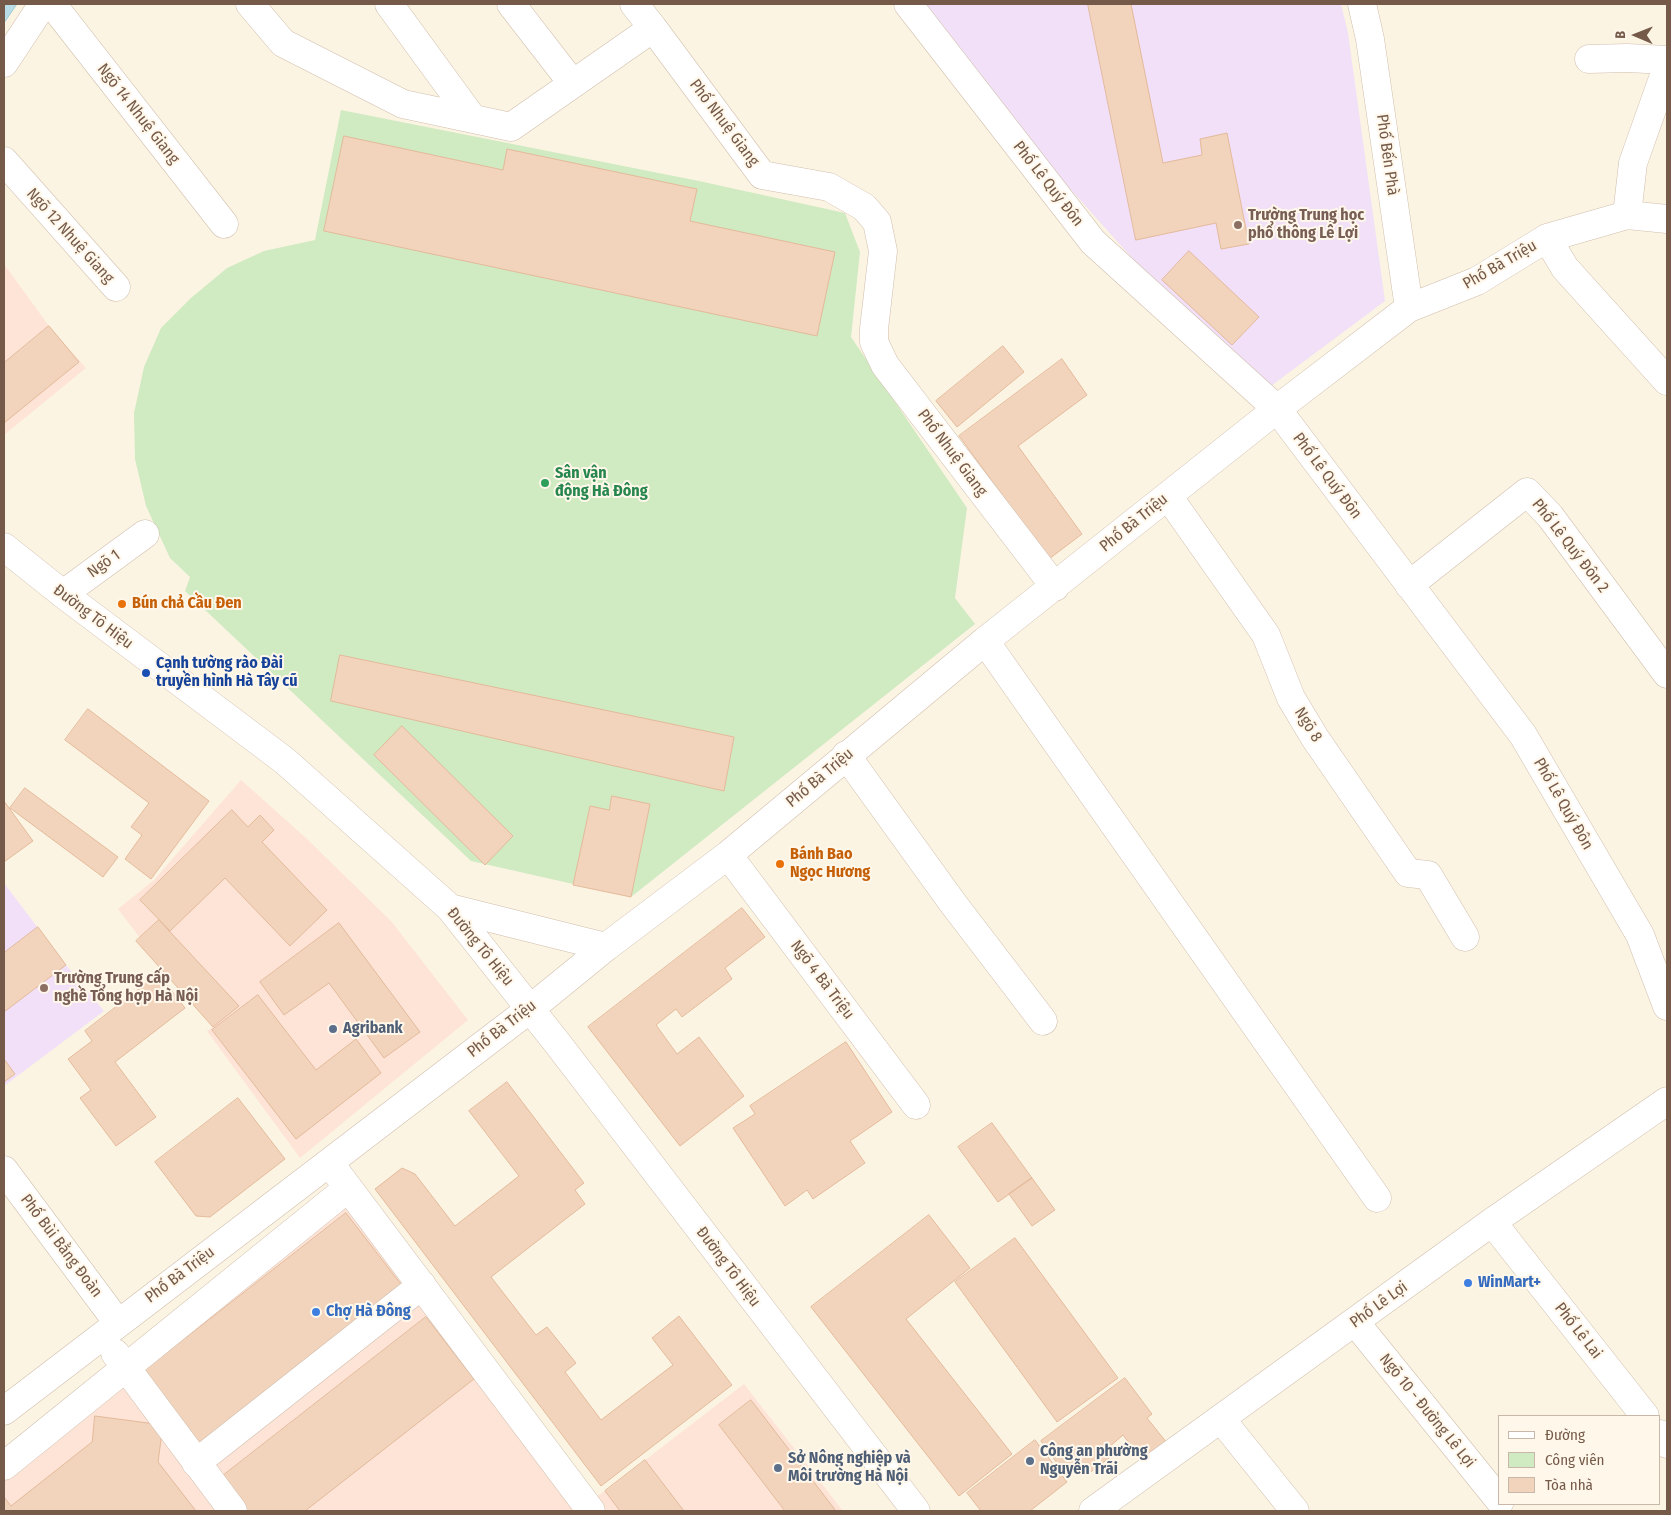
<!DOCTYPE html>
<meta charset="utf-8">
<style>
body{margin:0}
#map{position:relative;width:1671px;height:1515px;overflow:hidden;background:#fcf4e3;font-family:"Fira Sans Condensed",sans-serif}
canvas{display:block}
.frame{position:absolute;inset:0;border:5px solid #755a49;pointer-events:none}
.legend{position:absolute;left:1498px;top:1415px;width:162px;height:90px;box-sizing:border-box;background:#fff7ea;border:1px solid #c8b8aa;margin:0;padding:6px 9px;list-style:none;font-size:15px;color:#755a49}
.legend li{display:flex;align-items:center;gap:10px;height:25px}
.legend b{width:25px;border:1px solid #c8b8aa}
.north{position:absolute;left:1611px;top:10px;width:50px;height:50px;-webkit-text-stroke:4px #fff7ea;paint-order:stroke;rotate:271deg;font-size:14px;font-weight:700;line-height:20px;text-align:center;color:#755a49}
.north::after{content:'';display:block;margin:auto;width:18px;height:22px;background:#755a49;clip-path:polygon(50% 0,100% 100%,50% 72%,0 100%)}
</style>
<div id="map">
<canvas width="1671" height="1515"></canvas>
<div class="frame"></div>
<ul class="legend">
<li><b style="height:6px;background:#fff"></b>Đường</li>
<li><b style="height:14px;background:#d0eac2"></b>Công viên</li>
<li><b style="height:14px;background:#f2d3bb"></b>Tòa nhà</li>
</ul>
<div class="north">B</div>
</div>
<script>
const ctx = document.querySelector('canvas').getContext('2d');
ctx.lineJoin = 'round';
function paint(path, color) { ctx.fillStyle = color; ctx.fill(path, 'evenodd'); }
function strokePath(path, color, width, dash) { ctx.strokeStyle = color; ctx.lineWidth = width; ctx.lineCap = dash ? 'butt' : 'round'; ctx.setLineDash(dash || []); ctx.stroke(path); }
function label(font, color, halo, rows, align = 'center') {
  ctx.font = font + ' "Fira Sans Condensed",sans-serif'; ctx.lineWidth = 4; ctx.setLineDash([]); ctx.textBaseline = 'middle'; ctx.strokeStyle = halo; ctx.fillStyle = color; for (const [text, x, y, turn = 0] of rows) {
    ctx.save(); ctx.translate(x, y); ctx.rotate((+turn || 0) * Math.PI / 180); ctx.textAlign = isNaN(turn) ? turn : align; if (halo) ctx.strokeText(text, 0, 0); ctx.fillText(text, 0, 0); ctx.restore();
  }
}
paint(new Path2D(`
 M4 264 49 326 86 368 4 435Z
 M241 780 306 838 391 921 468 1020 300 1158 207 1031 213 1027 160 964 118 909 154 880Z
 M352 1175 594 1498 605 1491 744 1384 843 1511H4V1448Z`), '#fde4d7');
paint(new Path2D(`
 M926 4H1341L1348 33 1385 301 1267 389 1140 267 1064 182Z
 M4 883 66 965 104 1011 4 1086Z`), '#f1e0f8');
paint(new Path2D(`
 M341 110 699 181 845 213 860 252 851 337 967 508 955 598 975 624 631 897 471 861 185 591 190 577 170 558 146 506 135 459 134 413 144 367 161 328 191 298 227 268 264 251 315 240Z`), '#d0eac2');
const water = new Path2D(`
 M4 4H17L4 23Z`);
paint(water, '#b8dde6');
strokePath(water, '#9eccd8', 1);
const building = new Path2D(`
 M1088 4H1131L1163 163 1202 155 1200 139 1227 133 1249 244 1221 249 1216 223 1136 240Z
 M344 136 503 170 507 149 697 189 690 221 835 252 817 336 324 231Z
 M1189 251 1259 317 1232 345 1162 280Z
 M49 326 79 362 4 423V363Z
 M1003 346 1024 372 957 427 936 401Z
 M1062 359 1087 395 1018 446 1082 534 1049 559 959 436Z
 M340 655 734 737 724 791 331 701Z
 M88 709 209 801 151 879 125 859 142 835 131 827 149 803 65 740Z
 M402 726 513 836 485 865 374 755Z
 M25 788 118 857 103 877 10 808Z
 M612 796 650 804 631 897 573 885 590 806 609 810Z
 M4 801 33 841 4 862Z
 M232 810 248 827 260 815 274 830 262 842 327 910 290 946 225 878 170 931 140 900Z
 M742 908 765 937 725 968 732 979 682 1017 676 1009 656 1025 677 1054 699 1037 744 1096 680 1146 588 1027Z
 M159 920 239 1006 213 1027 136 941Z
 M339 923 420 1032 384 1058 329 983 284 1015 260 982Z
 M38 927 66 965 4 1012V953Z
 M159 974 185 1008 115 1062 156 1117 116 1146 80 1098 91 1090 68 1059 92 1041 85 1031Z
 M258 995 316 1070 356 1039 381 1073 296 1139 212 1030Z
 M846 1042 892 1112 850 1141 865 1163 813 1199 807 1190 785 1206 733 1128 755 1114 750 1106Z
 M4 1059 15 1074 4 1082Z
 M507 1082 584 1183 575 1190 585 1204 491 1277 536 1335 547 1327 576 1363 565 1372 601 1420 673 1365 652 1338 679 1316 732 1385 601 1486 375 1189 402 1168 415 1174 455 1226 519 1176 469 1111Z
 M238 1098 285 1159 210 1217 196 1216 155 1162Z
 M992 1123 1032 1178 998 1202 958 1147Z
 M1032 1178 1055 1210 1032 1226 1009 1194Z
 M346 1213 407 1292 201 1452 140 1374Z
 M929 1215 970 1268 906 1319 1012 1454 959 1496 811 1307Z
 M1015 1238 1118 1378 1057 1422 955 1282Z
 M426 1317 474 1379 305 1511H246L220 1478Z
 M1125 1378 1152 1414 1147 1418 1167 1443 1143 1462 1123 1435 1108 1448 1113 1455 1088 1474 1081 1466 1067 1477 1041 1441Z
 M751 1400 836 1511H785L719 1425Z
 M95 1416 163 1425 158 1462 196 1511H4V1497L11 1506 92 1442Z
 M1035 1440 1067 1482 1030 1511H981L967 1493Z
 M645 1460 684 1511H620L605 1491Z`);
paint(building, '#f2d3bb');
strokePath(building, '#e4ba9b', 1);
const minor = new Path2D(`
 M52 4 224 224
 M250 4 283 43 403 104 511 127 653 28 762 175 829 187 864 207 877 222 883 251 874 329V342L885 365 1055 587
 M389 4 473 119
 M511 4 573 84
 M634 4 653 28
 M908 4 1093 242 1277 409 1523 735 1640 935 1667 1006
 M1362 4 1370 39 1409 308
 M1589 59 1627 58 1667 60
 M4 63 43 4
 M4 161 116 287
 M1627 215 1633 163 1667 67
 M1547 238 1565 268 1667 381
 M1168 496 1266 635 1291 698 1315 738 1408 873 1428 875 1465 937
 M4 547 63 594 285 761 450 908 558 1044 916 1511
 M1409 585 1527 492 1550 516 1667 674
 M63 594 145 534
 M985 641 1377 1198
 M846 755 952 902 1043 1021
 M728 855 916 1105
 M450 908 606 947
 M4 1170 118 1323
 M337 1173 591 1511
 M1492 1222 1645 1416
 M1355 1322 1500 1501
 M115 1353 233 1511
 M4 1411 530 1009 606 947 728 855 985 641 1277 409 1409 308 1477 281 1547 238 1627 215 1667 219
 M1221 1419 1295 1511
 M1660 1434 1667 1444
 M196 1463 422 1285
 M4 1466 348 1188
 M1093 1511 1492 1222 1667 1101`);
strokePath(minor, '#d0bead', 29);
strokePath(minor, '#fff', 28);
for (const [x, y, r, color] of [
 [1238,225,5,"#8d6e63"],
 [545,483,5,"#2e9e5b"],
 [122,604,5,"#e8710a"],
 [146,673,5,"#1a4fb4"],
 [780,864,5,"#e8710a"],
 [44,988,5,"#8d6e63"],
 [333,1029,5,"#5c6f8a"],
 [1468,1283,5,"#3f7fe0"],
 [316,1312,5,"#3f7fe0"],
 [1030,1461,5,"#5c6f8a"],
 [778,1468,5,"#5c6f8a"]
]) { const dot = new Path2D(); dot.arc(x, y, r, 0, 2 * Math.PI); ctx.fillStyle = color; ctx.fill(dot); strokePath(dot, '#fff7ea', 2); }
label('16px', '#755a49', '#fff7ea', [
 ["Ngõ 14 Nhuệ Giang",138,114,52],
 ["Phố Nhuệ Giang",724,123,53],
 ["Phố Bến Phà",1387,155,82],
 ["Phố Lê Quý Đôn",1048,184,52],
 ["Ngõ 12 Nhuệ Giang",70,236,48],
 ["Phố Bà Triệu",1500,265,-30],
 ["Phố Nhuệ Giang",952,453,53],
 ["Phố Lê Quý Đôn",1327,476,53],
 ["Phố Bà Triệu",1134,523,-39],
 ["Phố Lê Quý Đôn 2",1570,546,52],
 ["Ngõ 1",104,564,-36],
 ["Đường Tô Hiệu",93,617,37],
 ["Ngõ 8",1308,725,58],
 ["Phố Bà Triệu",820,778,-40],
 ["Phố Lê Quý Đôn",1563,804,60],
 ["Đường Tô Hiệu",480,947,51],
 ["Ngõ 4 Bà Triệu",822,980,53],
 ["Phố Bà Triệu",502,1029,-38],
 ["Phố Bùi Bằng Đoàn",61,1246,53],
 ["Đường Tô Hiệu",728,1267,53],
 ["Phố Bà Triệu",180,1275,-37],
 ["Phố Lê Lợi",1379,1305,-36],
 ["Phố Lê Lai",1578,1331,52],
 ["Ngõ 10 - Đường Lê Lợi",1427,1411,51]
]);
label('bold 16px', '#785e54', '#fff7ea', [
 ["Trường Trung học",1248,216],
 ["phổ thông Lê Lợi",1248,234],
 ["Trường Trung cấp",54,979],
 ["nghề Tổng hợp Hà Nội",54,997]
], 'left');
label('bold 16px', '#27864d', '#fff7ea', [
 ["Sân vận",555,474],
 ["động Hà Đông",555,492]
], 'left');
label('bold 16px', '#c56008', '#fff7ea', [
 ["Bún chả Cầu Đen",132,604],
 ["Bánh Bao",790,855],
 ["Ngọc Hương",790,873]
], 'left');
label('bold 16px', '#164399', '#fff7ea', [
 ["Cạnh tường rào Đài",156,664],
 ["truyền hình Hà Tây cũ",156,682]
], 'left');
label('bold 16px', '#4e5e75', '#fff7ea', [
 ["Agribank",343,1029],
 ["Công an phường",1040,1452],
 ["Nguyễn Trãi",1040,1470],
 ["Sở Nông nghiệp và",788,1459],
 ["Môi trường Hà Nội",788,1477]
], 'left');
label('bold 16px', '#366cbe', '#fff7ea', [
 ["WinMart+",1478,1283],
 ["Chợ Hà Đông",326,1312]
], 'left');
</script>
